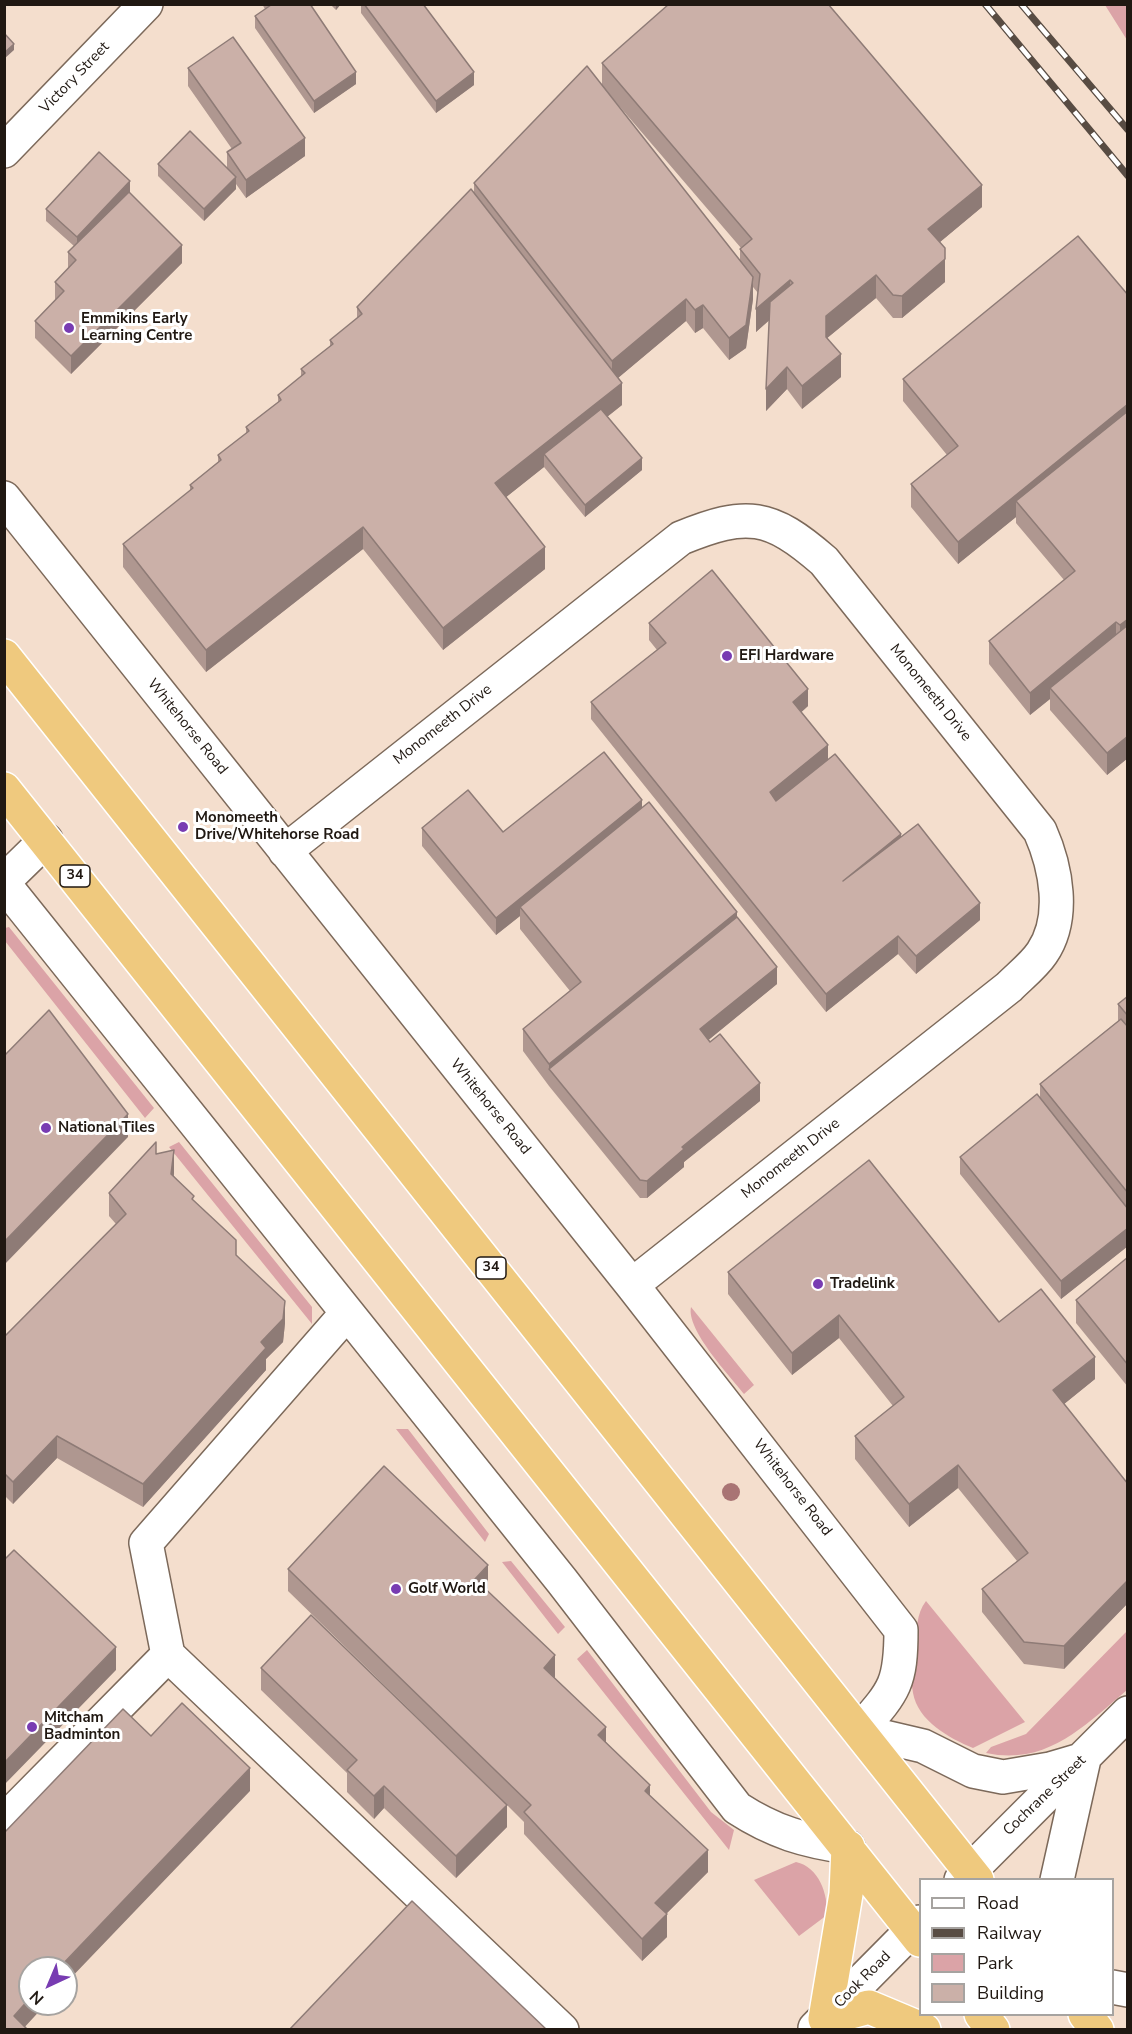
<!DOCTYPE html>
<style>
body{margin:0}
#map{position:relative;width:1132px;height:2034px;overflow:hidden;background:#f4decd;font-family:"Nunito Sans",sans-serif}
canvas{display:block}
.frame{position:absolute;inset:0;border:6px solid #201812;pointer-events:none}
.legend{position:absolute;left:919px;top:1878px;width:195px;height:138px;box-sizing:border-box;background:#fff;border:2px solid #a6a3a0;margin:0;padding:8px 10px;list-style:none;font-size:18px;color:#201812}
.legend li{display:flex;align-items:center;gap:12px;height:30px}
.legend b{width:30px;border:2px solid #a6a3a0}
.north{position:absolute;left:18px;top:1956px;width:60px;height:60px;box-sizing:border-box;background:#fff;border:2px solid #a6a3a0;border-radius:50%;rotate:224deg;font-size:16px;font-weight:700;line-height:24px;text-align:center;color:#201812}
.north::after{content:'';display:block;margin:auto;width:21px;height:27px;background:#783cb2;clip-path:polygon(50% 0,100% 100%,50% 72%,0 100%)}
</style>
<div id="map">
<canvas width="1132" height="2034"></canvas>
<div class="frame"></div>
<ul class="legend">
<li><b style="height:8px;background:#fff"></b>Road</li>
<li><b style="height:8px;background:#584c43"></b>Railway</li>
<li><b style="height:16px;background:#dba3a7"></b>Park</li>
<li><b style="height:16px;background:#cbb0a8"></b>Building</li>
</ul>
<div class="north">N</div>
</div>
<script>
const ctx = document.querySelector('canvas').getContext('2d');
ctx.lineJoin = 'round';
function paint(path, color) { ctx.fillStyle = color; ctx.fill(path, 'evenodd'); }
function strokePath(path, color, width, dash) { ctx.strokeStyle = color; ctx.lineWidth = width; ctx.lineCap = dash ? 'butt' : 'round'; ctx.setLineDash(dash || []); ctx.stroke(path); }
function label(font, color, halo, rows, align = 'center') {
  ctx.font = font + ' "Nunito Sans",sans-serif'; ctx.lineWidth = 6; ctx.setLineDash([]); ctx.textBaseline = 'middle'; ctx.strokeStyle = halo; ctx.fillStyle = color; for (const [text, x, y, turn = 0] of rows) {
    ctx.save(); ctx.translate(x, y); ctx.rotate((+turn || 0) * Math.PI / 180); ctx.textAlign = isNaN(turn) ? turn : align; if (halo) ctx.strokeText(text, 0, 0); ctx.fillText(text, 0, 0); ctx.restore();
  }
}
paint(new Path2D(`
 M1105 5H1127V40Z
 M9 927 154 1108 145 1118 5 941V928Z
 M179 1142 312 1307V1324L169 1147Z
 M691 1307 754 1385 744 1394C730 1376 686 1330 691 1307Z
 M396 1429H408L489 1534 485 1542Z
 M511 1561 565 1627 558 1634 502 1562Z
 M926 1601 1025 1722 973 1748C949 1738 918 1721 913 1693 910 1678 914 1661 915 1646 917 1630 916 1614 926 1601Z
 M1127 1631V1690C1084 1726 1047 1766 986 1753L991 1747 1026 1734Z
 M587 1650 711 1812 734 1830 729 1850 577 1659Z
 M796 1862C819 1867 828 1894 827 1915L799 1936 754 1880Z`), '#dba3a7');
const minor = new Path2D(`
 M4 151 146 4
 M4 498 632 1285 901 1630C901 1685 894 1691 859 1731L923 1746 973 1771 1003 1777 1050 1769 1084 1759 1057 1880
 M285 851 681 538C747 511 770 514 824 561L1040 831C1056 867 1066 918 1042 953 1034 965 1020 976 1009 987L632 1285
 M4 881 46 840
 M4 884 562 1581 737 1808C774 1832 805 1841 848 1847
 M347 1313 146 1543 168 1655 562 2030
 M4 1821 168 1655
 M961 1880 1128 1713
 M1112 1987 1128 1990
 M815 2028 920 1922`);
const highway = new Path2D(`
 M4 656 977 1880
 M4 789 920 1940
 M848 1847 846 1894 825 2019 869 2007 924 2030
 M981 2014 993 2030
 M1085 2014 1097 2030`);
strokePath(minor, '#7c695a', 36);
strokePath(highway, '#fff', 36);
strokePath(minor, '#fff', 33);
strokePath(highway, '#efc97e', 33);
const rail = new Path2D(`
 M985 4 1128 176
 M1021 4 1128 130`);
strokePath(rail, '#584c43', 7);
strokePath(rail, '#fff', 4.5, [14]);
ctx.fillStyle = '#a97474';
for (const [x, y] of [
 [731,1492]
]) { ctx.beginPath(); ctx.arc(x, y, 9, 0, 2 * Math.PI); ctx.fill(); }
paint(new Path2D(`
 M262 4H310L356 84 314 113 255 28V16L265 9Z
 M330 4H341L336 10Z
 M361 4H423L474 85 436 113 361 13Z
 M602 63 982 207 940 242 945 282 902 318H893L876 298 827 338 841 377 802 409 787 389 766 411 769 320 756 332 758 293 753 287V299L746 348 729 360 703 328 695 333 686 321 618 378 622 405 607 417 642 470 585 517 544 467 506 497 545 569 443 650 363 549 206 672 123 567V544L190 491V485L218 462V455L246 434V427L278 402V395L301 376V369L330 346V340L357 319V307L474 194V183L740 260V249L741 248 602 86Z
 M188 68 305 156 246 198 236 184V189L204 221 158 176V164L227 167V152L232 149 188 86Z
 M130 193 182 263 71 374 35 338V321L55 300V282L68 269V252L74 246 46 221V209Z
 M1128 295V758L1107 775 1050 710V699L1030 715 989 664V641L1064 580 1016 523V517L958 564 911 507V484L947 455 903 401V379Z
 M649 623 808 706 801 712 828 759 980 920 916 974 898 954 826 1012 591 719V702L657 650 649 640Z
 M642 808 737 917 777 984 708 1040 760 1101 684 1162V1167L647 1198H640L549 1086 523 1051V1029L570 991 520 929V916L496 935 422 846V828L503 832Z
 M1128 996V1246L1061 1299 960 1174V1157L1040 1099V1084L1118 1021V1004Z
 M156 1154 174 1173V1176L236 1255 285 1323 283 1342 266 1359V1370L143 1507 57 1458 13 1504 4 1495V1337L116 1224 109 1216V1193Z
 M1128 1257V1387L1076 1323V1300Z
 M728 1272 999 1322 1095 1379 1064 1404 1128 1484V1603L1064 1669 1024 1664 982 1612V1589L1017 1561 958 1488 909 1527 855 1459V1436L893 1406 839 1338 792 1375 728 1294Z
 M288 1569 488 1588 486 1590 555 1678V1679L606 1742 650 1796 708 1872 666 1914 667 1937 642 1961 524 1834V1822L507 1805V1827L456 1878 384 1808 374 1819 347 1792V1773L261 1690V1668L498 1796 288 1591Z`), '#af9790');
paint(new Path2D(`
 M336 4H341L336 10Z
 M14 44V50L4 59V53Z
 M356 72V84L314 113V101Z
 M474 72V85L436 113V101Z
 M305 138V156L246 198V180Z
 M236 177V189L204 221V209Z
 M130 181V193L77 250V237Z
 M982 185V207L928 252V229Z
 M182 245V263L71 374V356Z
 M945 259V282L902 318V296Z
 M876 275V298L826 339V360V316Z
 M753 277V299L746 348 729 360V338Z
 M790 280V302L756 332V309Z
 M686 299V321L612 383V361Z
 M703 305V328L695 333V310Z
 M841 354V377L802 409V386Z
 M787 367V389L766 411V389Z
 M622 383V405L550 462 544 454V467L495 506V483Z
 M1128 404V427L1016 501V517L958 564V542Z
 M642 458V470L585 517V505Z
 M363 527V549L206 672V650Z
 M545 547V569L443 650V628Z
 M1128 619V641L1120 648V625Z
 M1116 622V645L1050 688V699L1030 715V693Z
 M808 689V706L793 720V702Z
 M1128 736V758L1107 775V753Z
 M828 745V762L770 810V792Z
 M642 800V818L520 907V916L496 935V918Z
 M901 834V852L843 881Z
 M980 903V920L916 974V956Z
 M737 912V934L549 1069V1064Z
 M898 936V954L826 1012V994Z
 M777 967V984L700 1047V1029Z
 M760 1083V1101L684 1162V1167L647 1198V1181L682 1147Z
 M128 1114V1137L4 1265V1242Z
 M174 1150V1173L171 1196V1174Z
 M1128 1228V1246L1061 1299V1281Z
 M285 1301V1323L283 1342 266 1359V1370L143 1507V1484L261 1342Z
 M839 1315V1338L792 1375V1353Z
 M1095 1357V1379L1053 1413V1390Z
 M57 1436V1458L13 1504V1482Z
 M958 1465V1488L909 1527V1504Z
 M488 1565V1588L475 1602V1579Z
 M1128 1580V1603L1064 1669V1646Z
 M116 1647V1670L4 1785V1763Z
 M555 1655V1678L544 1691V1668Z
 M606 1727V1750L598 1735Z
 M250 1768V1791L66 1983V1968H59Z
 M650 1785V1807L645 1791Z
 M384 1786V1808L374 1819V1796Z
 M507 1805V1827L456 1878V1856Z
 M708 1850V1872L655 1925V1903Z
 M667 1914V1937L642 1961V1939Z
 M30 1998V2004H46L22 2030 14 2016Z`), '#8e7b76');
const building = new Path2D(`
 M270 4H310L356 72 314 101 255 16 271 5Z
 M364 4H423L474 72 436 101Z
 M669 4H828L982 185 928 229 945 248V259L902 296 893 295 876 275 826 316V337L841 354 802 386 787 367 766 389 770 302 793 283 790 280 756 309 760 274 740 249 752 239 602 63Z
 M4 33 14 44 4 53Z
 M233 37 305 138 246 180 227 152 241 143 188 68Z
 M587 66 753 277 746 325 729 338 703 305 695 310 686 299 612 361 474 183Z
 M190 131 236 177 204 209 158 164Z
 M99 152 130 181 77 237 46 209Z
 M471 189 622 383 495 483 545 547 443 628 363 527 206 650 123 544 193 488 190 485 221 460 218 455 249 431 246 427 281 400 278 395 305 373 301 369 333 344 330 340 362 314 357 307Z
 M129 192 182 245 71 356 35 321 64 291 55 282 76 260 68 252Z
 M1078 236 1128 295V404L958 542 911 484 958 446 903 379Z
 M601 409 642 458 585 505 544 454Z
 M1128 411V619L1120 625 1116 622 1030 693 989 641 1075 571 1016 501Z
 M712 570 808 689 793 702 828 745 770 792 776 801 835 754 901 834 843 881 918 824 980 903 916 956 898 936 826 994 591 702 666 643 649 623Z
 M1128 625V736L1107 753 1050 688Z
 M604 752 642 800 496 918 422 828 468 790 503 832Z
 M649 802 737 912 549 1064 523 1029 581 982 520 907Z
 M737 917 777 967 700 1029 710 1042 720 1034 760 1083 682 1147 684 1149 647 1181 640 1180 549 1069Z
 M1128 996V1016L1118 1004Z
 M49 1010 128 1114 4 1242V1056Z
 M1121 1019 1128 1027V1193L1040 1084Z
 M1037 1094 1128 1209V1228L1061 1281 960 1157Z
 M156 1142V1154L174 1150 171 1174 194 1196 192 1199 236 1240V1255L285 1301 283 1319 261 1342 266 1348 143 1484 57 1436 13 1482 4 1473V1337L126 1214 109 1193Z
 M869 1160 999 1322 1041 1289 1095 1357 1053 1390 1128 1484V1580L1064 1646 1024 1642 982 1589 1028 1553 958 1465 909 1504 855 1436 904 1397 839 1315 792 1353 728 1272Z
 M1128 1257V1365L1076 1300Z
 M384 1466 488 1565 475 1579 555 1655 544 1668 606 1727 598 1735 650 1785 645 1791 708 1850 655 1903 667 1914 642 1939 524 1812 531 1805 288 1569Z
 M14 1550 116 1647 4 1763V1560Z
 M311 1615 507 1805 456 1856 384 1786 374 1796 347 1770 357 1760 261 1668Z
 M182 1703 250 1768 59 1968H30V1998L14 2016 28 2030H4V1833L123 1709 151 1736Z
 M412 1901 547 2030H289Z`);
paint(building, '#cbb0a8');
strokePath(building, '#8e7b76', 1.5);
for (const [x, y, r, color] of [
 [69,328,6,"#783cb2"],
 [727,656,6,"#783cb2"],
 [183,827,6,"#783cb2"],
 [46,1128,6,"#783cb2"],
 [818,1284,6,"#783cb2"],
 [396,1589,6,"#783cb2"],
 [32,1727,6,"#783cb2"]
]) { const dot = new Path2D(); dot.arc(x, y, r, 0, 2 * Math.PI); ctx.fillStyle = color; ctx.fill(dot); strokePath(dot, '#fff', 2); }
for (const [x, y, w] of [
 [75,876,30],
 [491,1268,30]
]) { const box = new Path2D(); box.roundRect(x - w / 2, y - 11, w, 22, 4.5); ctx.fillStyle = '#fff'; ctx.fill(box); strokePath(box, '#201812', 1.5); }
label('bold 14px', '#201812', null, [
 ["34",75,876],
 ["34",491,1268]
]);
label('15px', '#201812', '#fff', [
 ["Victory Street",75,78,-46],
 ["Monomeeth Drive",930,693,51],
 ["Monomeeth Drive",443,725,-38],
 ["Whitehorse Road",187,727,51],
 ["Whitehorse Road",490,1107,51],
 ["Monomeeth Drive",791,1159,-38],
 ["Whitehorse Road",792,1488,52],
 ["Cochrane Street",1045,1796,-44],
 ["Cook Road",863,1980,-45]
]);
label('bold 15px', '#201812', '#fff', [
 ["Emmikins Early",81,319],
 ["Learning Centre",81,336],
 ["EFI Hardware",739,656],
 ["Monomeeth",195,818],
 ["Drive/Whitehorse Road",195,835],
 ["National Tiles",58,1128],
 ["Tradelink",830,1284],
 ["Golf World",408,1589],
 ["Mitcham",44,1718],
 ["Badminton",44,1735]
], 'left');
</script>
